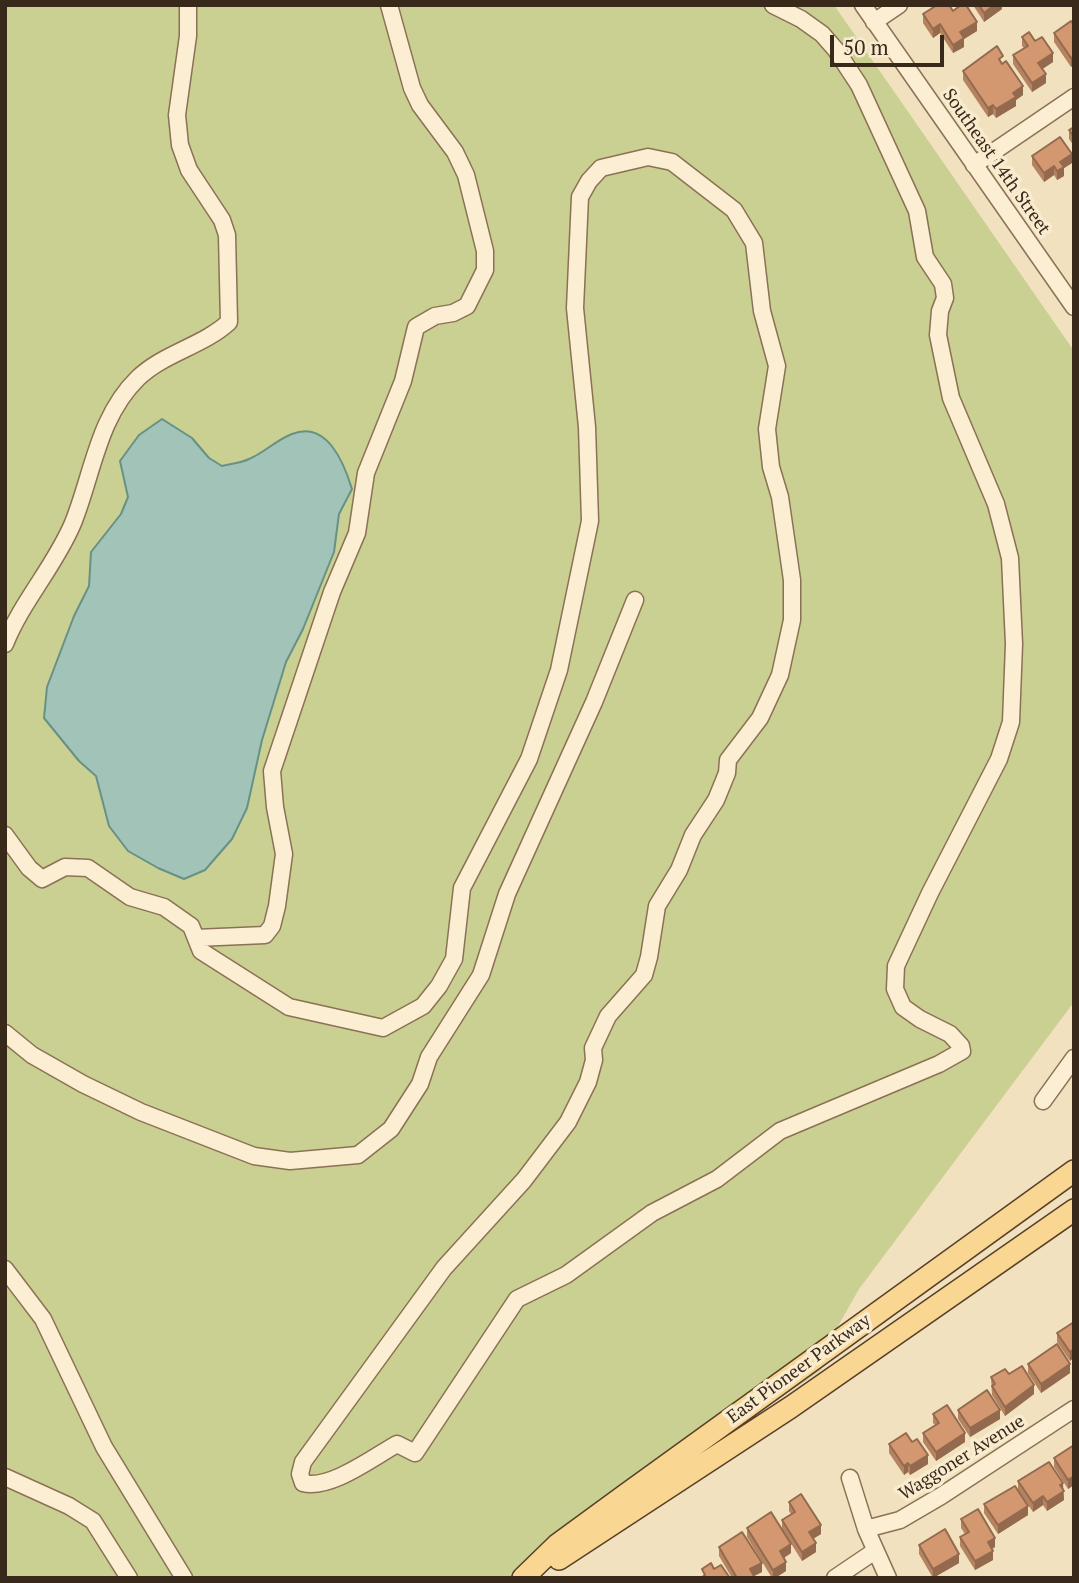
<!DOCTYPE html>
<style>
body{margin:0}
#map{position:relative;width:1079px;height:1583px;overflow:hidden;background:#f1e1be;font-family:"PT Serif",serif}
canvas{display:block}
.frame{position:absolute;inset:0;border:7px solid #39291b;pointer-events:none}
.scale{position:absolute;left:830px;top:35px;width:114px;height:32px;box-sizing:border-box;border:4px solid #39291b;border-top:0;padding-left:9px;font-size:21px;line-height:24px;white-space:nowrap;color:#39291b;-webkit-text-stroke:5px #f8ebce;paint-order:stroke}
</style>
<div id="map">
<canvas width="1079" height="1583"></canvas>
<div class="frame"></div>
<div class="scale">50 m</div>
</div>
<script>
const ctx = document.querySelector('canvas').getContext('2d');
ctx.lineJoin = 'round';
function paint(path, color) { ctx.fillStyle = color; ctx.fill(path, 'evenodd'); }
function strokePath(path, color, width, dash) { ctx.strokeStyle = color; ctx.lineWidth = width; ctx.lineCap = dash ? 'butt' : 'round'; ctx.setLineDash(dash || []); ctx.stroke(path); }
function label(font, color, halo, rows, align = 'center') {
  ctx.font = font + ' "PT Serif",serif'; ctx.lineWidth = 7; ctx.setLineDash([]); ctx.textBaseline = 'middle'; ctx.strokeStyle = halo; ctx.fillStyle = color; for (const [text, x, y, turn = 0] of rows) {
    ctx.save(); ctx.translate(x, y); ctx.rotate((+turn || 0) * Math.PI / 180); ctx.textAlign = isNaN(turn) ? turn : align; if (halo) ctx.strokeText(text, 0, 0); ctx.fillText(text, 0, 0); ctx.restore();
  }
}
paint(new Path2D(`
 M5 5H834L1074 351V1002L859 1289 837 1328 821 1370 520 1578H5Z`), '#cad091');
const water = new Path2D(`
 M162 419 192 438 209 458 222 466C230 464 241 463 249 459 264 453 276 440 292 434 327 420 344 463 352 489L339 514 334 552 303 629 286 662 262 740 247 808 232 839 205 870 184 879 158 868 128 851 109 826 96 776 79 761 44 718 47 687 74 616 89 586 91 552 121 514 128 497 120 461 139 435Z`);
paint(water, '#a2c3b8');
strokePath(water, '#689186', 2);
const minor = new Path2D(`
 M863 5 1074 307
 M874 22 899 5
 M974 165 1074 97
 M5 644C22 601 55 566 73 523 93 473 98 417 138 378 164 353 203 346 229 322L227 235 222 220 189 170 180 145 177 115 188 36V5
 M5 835 29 868 42 879 65 867 88 868 130 897 164 907 191 926 201 951 289 1007 383 1028 423 1006 439 986 454 959 462 888 529 759 559 670 590 521 587 427 575 308 580 197 589 181 601 168 648 157 672 162 734 210 754 243 762 311 777 366 767 429 771 467 780 497 792 580V620L780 675 760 718 728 760 727 773 716 800 693 835 679 870 657 906 649 957 644 975 608 1016 593 1048 594 1060 588 1082 568 1122 524 1180 444 1268 303 1462 300 1474 303 1483C330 1490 372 1458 397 1444L415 1453 517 1299 566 1275 652 1213 717 1179 780 1131 939 1064 962 1051 961 1046 950 1034 920 1019 903 1007 895 989 896 966 930 893 999 759 1011 722 1014 644 1010 558 996 504 951 398 938 335 940 311 945 298 943 284 925 257 917 211 859 85 836 50 822 34 801 19 773 5
 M196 938 265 935 272 926 277 906 284 854 275 807 272 771 332 592 357 533 366 473 403 381 416 327 435 316 453 313 467 306 485 270V251L466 175 455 152 420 105 412 88 389 5
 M5 1033 32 1055 83 1084 141 1112 254 1156 290 1161 358 1155 391 1129 420 1084 429 1057 481 975 507 894 594 702 635 600
 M1043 1101 1074 1058
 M5 1269 43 1319 104 1447 184 1578
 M5 1477 69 1506 93 1521 129 1578
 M850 1478 866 1529 888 1578
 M866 1529 900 1520 941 1496 1074 1409
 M835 1578 875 1551`);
const major = new Path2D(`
 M559 1559 791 1407 1074 1210
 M523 1578 557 1545 624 1496 1074 1171`);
strokePath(minor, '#8b7155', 19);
strokePath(major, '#583f2a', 24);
strokePath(minor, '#fceed2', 16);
strokePath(major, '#f9d792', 21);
paint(new Path2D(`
 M973 5H1002V9L984 22Z
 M953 11 977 31 964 39V47L953 53 940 33 933 38 923 23V14Z
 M1074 25 1071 67 1054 42V33Z
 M1022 37 1035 41 1053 62 1042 69 1046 83 1032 92 1013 64V55L1024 48 1022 46Z
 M1003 63 1023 95 1016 100V106L996 118 993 114 988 117 963 80V71Z
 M1074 127V146L1069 139V130Z
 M1032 156 1072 163 1064 168V176L1057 180 1054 175 1044 182 1032 165Z
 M1074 1322 1070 1361 1057 1342V1333Z
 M1028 1364 1070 1373 1041 1393 1028 1373Z
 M1009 1374 1034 1394 1005 1416 992 1395 991 1377Z
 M958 1410 1000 1419 970 1437 958 1419Z
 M933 1414 965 1442 936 1461 923 1442V1433L935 1425 933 1423Z
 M889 1444 928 1464 910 1475 908 1472 904 1475 889 1453Z
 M1074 1445V1485L1068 1489 1054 1467V1458Z
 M1018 1481 1063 1489 1064 1500 1047 1511 1043 1505 1033 1512 1018 1490Z
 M789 1502 821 1534 813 1539 816 1552 802 1561 782 1529 791 1553 784 1558 786 1571 775 1578H772L747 1537V1528L782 1529V1520L791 1514 789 1511Z
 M984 1504 1028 1515 998 1534 984 1513Z
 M961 1519 995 1547 992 1549 993 1560 975 1570 960 1546V1537L965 1534 961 1528Z
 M919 1545 959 1563 933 1578 919 1554Z
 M719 1547 762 1572 754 1576 755 1578H732L719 1556Z`), '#b58360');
paint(new Path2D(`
 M994 5H1002V9L984 22V13Z
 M977 22V31L964 39V47L953 53V45L960 32Z
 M940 24V33L933 38V29Z
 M1053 53V62L1038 72V63Z
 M1074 56V65L1071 67V58Z
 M1046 74V83L1032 92V83Z
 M1023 86V95L1016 100V106L996 118V109L1013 93Z
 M993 105V114L988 117V108Z
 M1072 154V163L1064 168V176L1057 180V171L1060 162Z
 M1054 166V175L1044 182V173Z
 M1074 1349V1358L1070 1361V1352Z
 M1070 1364V1373L1041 1393V1384Z
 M1034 1385V1394L1005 1416V1407Z
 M1000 1410V1419L970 1437V1428Z
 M965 1433V1442L936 1461V1452Z
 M928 1455V1464L910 1475V1466Z
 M908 1463V1472L904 1475V1466Z
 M1074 1476V1485L1068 1489V1480Z
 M1063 1483 1064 1500 1047 1511V1502Z
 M1043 1496V1505L1033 1512V1503Z
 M1028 1506V1515L998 1534V1525Z
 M821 1525V1534L809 1541V1532Z
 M995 1538V1547L988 1551V1542Z
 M816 1543V1552L802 1561V1552Z
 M791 1544V1553L780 1560V1551Z
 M993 1551V1560L975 1570V1561Z
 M959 1554V1563L933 1578V1569Z
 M786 1562V1571L775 1578H773V1570Z
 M762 1563V1572L750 1578V1569Z`), '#946a4e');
const building = new Path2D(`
 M937 5H949L953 11 961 5H966L977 22 960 32 964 38 953 45 940 24 933 29 923 14Z
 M979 5H994L984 13Z
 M1071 21 1074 25V56L1071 58 1054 33Z
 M1029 32 1035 41 1042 37 1053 53 1038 63 1046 74 1032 83 1013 55 1028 46 1022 37Z
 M997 46 1003 56 999 59 1002 64 1006 61 1023 86 1013 93 1016 97 996 109 993 105 988 108 963 71Z
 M1074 127V137L1069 130Z
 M1060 137 1072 154 1060 162 1064 167 1057 171 1054 166 1044 173 1032 156Z
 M1074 1322V1349L1070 1352 1057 1333Z
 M1057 1344 1070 1364 1041 1384 1028 1364Z
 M1022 1366 1034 1385 1005 1407 992 1386 995 1384 991 1377 1005 1369 1009 1374Z
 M987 1390 1000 1410 970 1428 958 1410Z
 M947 1405 965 1433 936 1452 923 1433 939 1423 933 1414Z
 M906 1433 912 1442 917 1439 928 1455 910 1466 908 1463 904 1466 889 1444Z
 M1074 1445V1476L1068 1480 1054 1458Z
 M1049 1462 1063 1483 1060 1485 1064 1491 1047 1502 1043 1496 1033 1503 1018 1481Z
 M1015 1486 1028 1506 998 1525 984 1504Z
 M801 1494 821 1525 809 1532 816 1543 802 1552 782 1520 795 1512 789 1502Z
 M978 1509 995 1538 988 1542 993 1551 975 1561 960 1537 969 1532 961 1519Z
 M771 1512 791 1544 780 1551 786 1562 773 1570 747 1528Z
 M945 1529 959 1554 933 1569 919 1545Z
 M742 1532 762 1563 750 1569 755 1578H737L719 1547Z
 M711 1563 714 1569 721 1565 730 1578H701L705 1575 702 1569Z`);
paint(building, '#d39870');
strokePath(building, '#946a4e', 2);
label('18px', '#39291b', '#f8ebce', [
 ["Southeast 14th Street",996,162,55],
 ["East Pioneer Parkway",799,1369,-36],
 ["Waggoner Avenue",962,1458,-32]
]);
</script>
